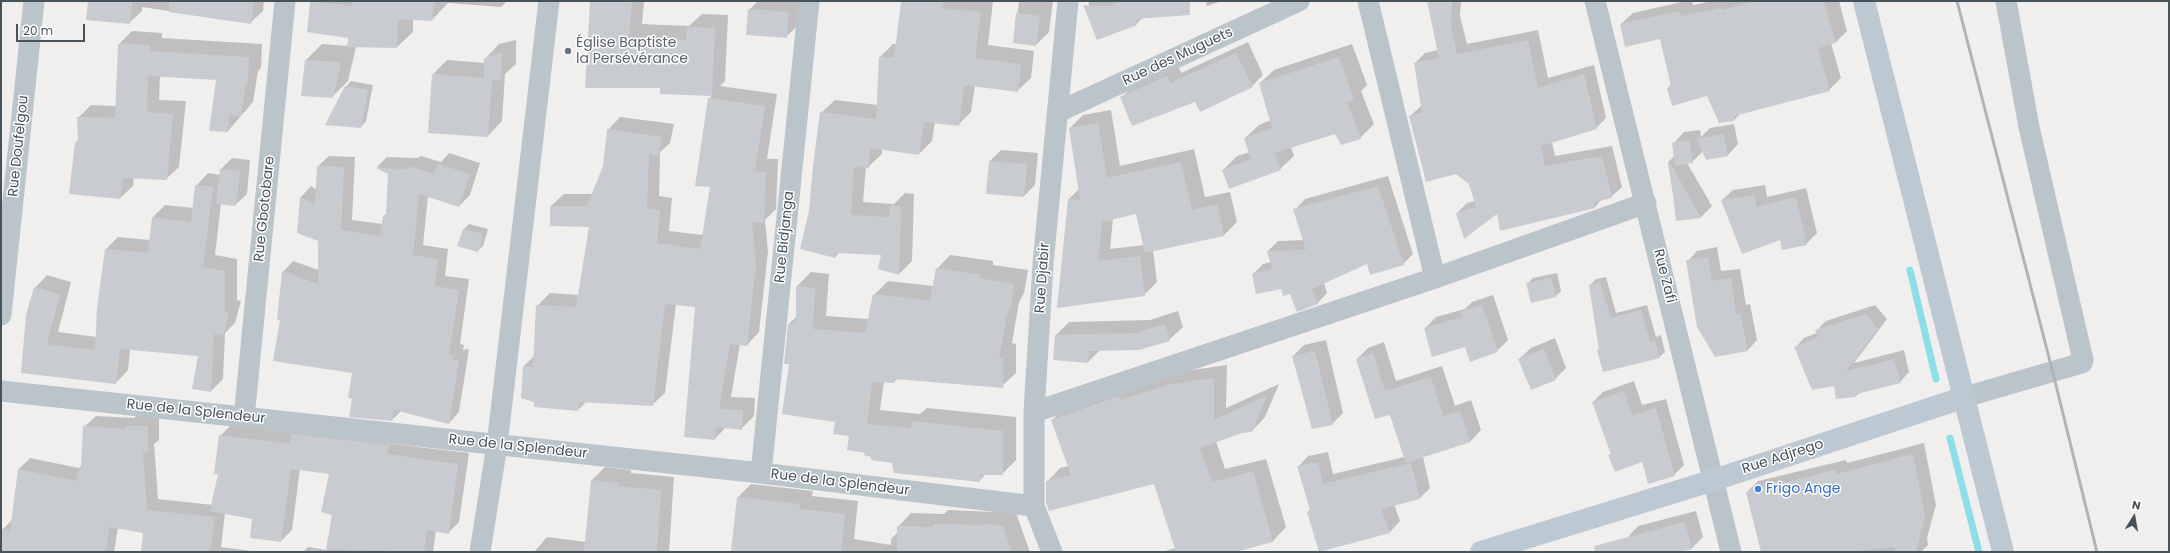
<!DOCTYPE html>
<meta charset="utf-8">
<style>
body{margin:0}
#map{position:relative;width:2170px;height:553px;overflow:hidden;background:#f1eeee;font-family:Poppins,sans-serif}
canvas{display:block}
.frame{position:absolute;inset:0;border:2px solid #47535b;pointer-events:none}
.north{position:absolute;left:2114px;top:497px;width:40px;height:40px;-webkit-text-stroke:3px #fff;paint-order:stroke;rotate:11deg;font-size:11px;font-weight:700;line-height:16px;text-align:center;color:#47535b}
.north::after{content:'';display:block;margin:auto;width:14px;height:18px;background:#47535b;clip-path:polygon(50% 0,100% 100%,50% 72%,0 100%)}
.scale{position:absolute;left:16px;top:24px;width:69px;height:18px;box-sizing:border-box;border:2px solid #47535b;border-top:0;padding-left:5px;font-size:12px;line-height:14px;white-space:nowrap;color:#47535b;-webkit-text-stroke:3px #fff;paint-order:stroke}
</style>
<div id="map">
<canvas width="2170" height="553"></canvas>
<div class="frame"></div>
<div class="north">N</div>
<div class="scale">20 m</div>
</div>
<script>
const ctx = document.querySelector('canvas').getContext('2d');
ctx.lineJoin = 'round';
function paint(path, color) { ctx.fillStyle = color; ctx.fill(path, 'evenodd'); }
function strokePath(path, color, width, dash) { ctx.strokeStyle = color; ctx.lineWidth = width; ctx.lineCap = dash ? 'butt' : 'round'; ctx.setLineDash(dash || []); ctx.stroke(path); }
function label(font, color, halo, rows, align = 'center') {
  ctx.font = font + ' Poppins,sans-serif'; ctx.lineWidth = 3; ctx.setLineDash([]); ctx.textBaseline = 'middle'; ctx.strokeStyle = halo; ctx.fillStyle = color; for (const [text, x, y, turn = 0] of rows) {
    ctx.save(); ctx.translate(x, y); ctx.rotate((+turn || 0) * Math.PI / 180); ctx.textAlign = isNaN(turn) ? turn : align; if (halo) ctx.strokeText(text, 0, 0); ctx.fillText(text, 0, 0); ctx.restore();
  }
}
paint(new Path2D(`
 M89 1H264L263 11 250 23 142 7V11L129 23Z
 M312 1H507L501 7 448 3 432 20 413 19V32L397 47H356L348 81 332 97 306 60 322 44 348 46 349 38Z
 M591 1H644L642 24 689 26 702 14 728 15 725 81 720 86 777 94 767 159H778L776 209 765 220 768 252 759 332 747 345 740 344 731 397 755 398 754 416 741 429 726 427 715 439 696 306 676 304 665 393 652 405 587 401 578 410 535 401 524 366 535 355 537 306 550 293 579 295 590 226 551 206 564 194H593L604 166 608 130 620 117 674 124 670 143 660 152 659 196 672 198 669 231 703 235 711 186 709 99 712 95 661 93V87H586Z
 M758 1H799L798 25 787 36 749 10Z
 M902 1H993L988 45 1034 51 1031 78 1017 91 975 85 971 112 958 125 935 122 932 141 919 154 882 149V154L868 167H866L863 202 894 204 905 193 914 194 912 261 899 274 882 254 840 252 835 257 810 211 821 113 835 100 878 105 880 57 893 44H897Z
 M1019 1H1053L1049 32 1036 45 1014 42Z
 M1089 1H1184L1143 18 1136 24 1088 13Z
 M1206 1H1222L1207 6Z
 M1428 1H1461L1460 16 1467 44 1538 30 1548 78 1594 65 1606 118 1596 128 1552 142 1555 156 1612 146 1622 187 1611 197 1602 199 1595 207 1501 230 1498 212 1457 213 1467 203 1475 201 1469 183 1410 116 1421 106 1415 63 1425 53 1438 50Z
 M1686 1H1692L1693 5 1712 1H1839L1847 31 1836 42 1831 43 1841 78 1829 90 1740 114 1734 120 1707 95 1668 88 1671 84 1661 38 1621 24 1633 13Z
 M132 31 162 33V38L262 44 261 68 258 71 253 102 228 131 217 79 160 76 159 100 186 101 179 167 166 179 134 177 133 186 120 198 76 142 79 140 78 118 91 105 116 106 119 44Z
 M516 40V64L505 74 502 121 488 136 433 74 447 60 485 63V59L499 44Z
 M1248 42 1263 75 1252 86 1195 100 1122 97 1133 86 1178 65 1181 73Z
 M1352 44 1367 85 1361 91 1374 124 1360 138 1335 133 1291 147 1294 156 1280 169 1223 170 1237 156 1250 152 1245 138 1259 125 1271 120 1260 83 1274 70Z
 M351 81 373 85 366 121 361 127 346 87Z
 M1111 110 1120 166 1194 149 1205 197 1230 192 1237 222 1224 235 1153 250 1157 282 1144 295 1058 307 1069 199 1080 188 1070 128 1083 115ZM1137 213 1144 245 1110 249 1113 218Z
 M1734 124 1738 144 1727 156 1703 151 1692 162 1687 163 1712 206 1701 217 1677 220 1668 162 1675 156 1673 144 1684 132 1700 130 1701 137 1710 128Z
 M1001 150 1038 153 1035 185 1024 196 987 193 990 161Z
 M449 153 480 163 470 195 459 206 428 196 423 245 448 249 445 276 469 279 460 344 464 345 463 350 469 349 459 412 449 423 401 411 392 420 353 398V373L281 319 283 272 293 261 319 270V240L298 232 301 197 311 186 317 190 318 166 329 156 355 157 352 220 383 224 384 216 387 213 389 174 377 167 387 157 418 158 421 156 441 162Z
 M232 158 250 160 247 194 235 205 221 204 215 255 237 259V300L241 301 235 323 225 333 223 379 211 391 193 388 199 355 130 349 128 370 116 383 22 372 35 288 47 275 71 282 58 332 97 337 106 249 118 237 150 240 153 217 165 205 193 208 196 186 208 173 220 175 221 169Z
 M1388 176 1413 254 1403 264 1368 263 1324 283 1327 293 1317 304 1253 274 1263 264 1271 262 1268 251 1278 241 1304 240 1295 210 1305 199Z
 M1765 185 1767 197 1806 188 1817 233 1806 244 1781 239 1722 200 1733 190Z
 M469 224 488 229 483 246 477 251 459 246 464 229Z
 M1717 247 1721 271 1740 269 1746 305 1750 304 1757 340 1748 350 1688 261 1697 251Z
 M950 255 993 261V265L1028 270 1024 293 1019 302 1012 343 1016 344V373L1002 386 898 378 894 382H884L880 410 920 414 927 408 1016 417V460L1002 474H986L980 480 893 462 866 452 836 422 790 363 789 324 797 316V286L811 272 829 274 826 316 869 319 874 295 888 281 933 286 937 269Z
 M1557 273 1561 291 1556 296 1527 284 1533 278Z
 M1606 277 1616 313 1647 305 1656 337 1661 335 1665 352 1659 357 1598 351 1600 349 1590 285 1596 279Z
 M1493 295 1508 340 1497 351 1465 346 1425 328 1436 317 1465 309 1472 302Z
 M1875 305 1887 319 1854 363 1904 350 1909 372 1900 382 1859 393 1856 396 1835 385 1795 348 1804 338 1817 333 1816 331 1826 321Z
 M1178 311 1183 327 1169 340 1100 350 1088 362 1056 335 1069 322 1150 320Z
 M1555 338 1566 368 1555 379 1519 359 1531 348Z
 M1326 340 1343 413 1332 424 1293 356 1304 345Z
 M1384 342 1396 381 1442 366 1455 406 1471 400 1481 430 1470 442 1423 457 1430 488 1420 498 1394 504 1400 521 1390 532 1308 512 1311 509 1298 467 1308 456 1328 452 1333 474 1404 457 1390 414 1357 359 1368 348Z
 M1227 365 1226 408 1279 384 1265 417 1252 431 1241 432 1216 441 1225 469 1266 459 1286 527 1273 541 1231 552H1161L1176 548 1154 483 1047 482 1060 468 1069 466 1052 420 1065 407 1186 371Z
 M1634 381 1642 405 1666 399 1684 465 1674 475 1643 460 1609 456 1611 453 1593 402 1603 392Z
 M137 415 159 416V440L154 444 158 499 213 505 219 473 220 436 231 425 469 453 459 522 448 533 436 531 433 552H303L308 547 327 550 333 514 330 473 300 469 292 530 281 541 254 519 225 513 221 547 259 552H142L144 532 118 527 114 552H1L2 530 12 520 19 469 30 458 79 468 82 465 84 427 96 416 134 418Z
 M1924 443 1936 505 1927 538 1928 545 1921 552H1776L1747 492 1758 481 1846 460 1847 463Z
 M605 467 631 470V473L674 477 669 552H534L547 537 586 542 592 480Z
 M751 484 813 491 812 496 858 501 854 539 891 545V539L898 532V527L911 513 944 514 948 510 995 512 998 510 1016 513 1030 552H732L738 497Z
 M1696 511 1703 537 1692 548 1675 552H1631L1627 538 1638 526Z`), '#0003');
strokePath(new Path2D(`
 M1910 270 1936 379
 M1950 438 1979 552`), '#8cdee9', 7);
paint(new Path2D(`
 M88 1H132L130 24 86 20Z
 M169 1H254L251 24 169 12Z
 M310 1 352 6V1H434L432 21 398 19 397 48 347 47 348 38 307 32Z
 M590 1 632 2 629 38 686 40 687 27 715 28 712 96 660 94V88H585Z
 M901 1H943L942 8 981 12 975 58 1021 64 1018 92 964 85 959 126 924 122 919 155 870 148 869 168 854 167 851 215 889 217 891 205 901 206 899 275 878 269 881 255 836 253 835 258 800 249 809 211 813 166 820 112 876 119 879 57 894 58Z
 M1123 1H1190V15L1135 19 1137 25 1097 40 1083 5 1109 6Z
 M1427 1H1452L1451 27 1457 54 1528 40 1538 88 1584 74 1597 129 1541 146 1545 166 1602 156 1612 198 1594 202 1595 208 1500 231 1497 214 1464 239 1456 213 1476 207 1469 184 1456 174 1426 182 1409 116 1422 113 1414 63 1439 58Z
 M1756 1H1824L1836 43 1818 48 1830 91 1734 116V121L1719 123 1707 96 1672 106 1667 88 1671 86 1660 39 1625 47 1620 24 1680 11 1681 16 1722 8V10Z
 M748 9 788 12 787 38 746 35Z
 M1016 13 1040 16 1036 46 1013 43Z
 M118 44 150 45 149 51 249 57 248 82H246L241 116 229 115 228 132 209 131 216 80 148 76 147 112 173 114 167 180 123 178 120 199 69 194 75 142H78L77 117 115 118Z
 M502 53 501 80H492L488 137 428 133 432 74 484 78V58Z
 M1236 53 1253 87 1200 112 1195 102 1132 126 1120 97 1167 76 1170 83Z
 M1339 57 1354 100 1347 102 1361 139 1341 145 1335 134 1274 153 1281 170 1229 189 1222 170 1251 159 1244 138 1272 128 1259 83Z
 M305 60 341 62 333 98 301 96Z
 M345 86 368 90 361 128 325 125Z
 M708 98 765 106 755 171 766 172 764 223 752 222 756 265 747 346 730 344 719 409 743 410 742 430 716 427 715 440 684 437 695 307 665 304 653 406 579 402 578 411 534 407V402L521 398 523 366 533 367 536 305 576 307 589 227 550 226V206H587L603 166 607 129 662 137 658 156 649 154 647 208 660 210 657 243 700 249 710 187 695 186Z
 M1098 123 1107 178 1181 162 1192 210 1217 204 1224 236 1145 253 1136 214 1102 222 1098 261 1140 256 1145 296 1057 308 1068 199 1080 200 1069 128Z
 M1723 134 1728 156 1706 160 1697 139Z
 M1689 140 1693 163 1675 166 1672 143Z
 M989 161 1027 164 1024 197 986 194Z
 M1669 161 1701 218 1676 221Z
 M438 164 470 174 459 207 419 194 413 255 438 259 435 286 459 290 449 355H454L453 360H459L449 424 394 410 392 421 349 417 352 399 348 398 352 373 273 361 280 320H277L282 271 318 284V241L297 233 300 197 315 205 317 166 344 167 341 230 380 236 383 216H386L388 174 376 168 409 169V166L434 174Z
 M220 169 240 171 236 206 216 204Z
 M195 185 213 187 203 267 225 271V312L229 313 223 336 214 334 211 392 192 389 198 356 120 349 116 384 21 373 26 315 34 287 60 294 47 344 95 350 97 308 105 249 148 253 152 217 191 222Z
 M1378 186 1404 265 1370 275 1367 264 1312 289 1318 304 1297 312 1290 294 1283 296 1281 289 1256 294 1252 274 1272 269 1267 251 1306 250 1293 209Z
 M1755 195 1756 207 1796 197 1807 245 1782 250 1780 240 1742 254 1721 200Z
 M463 229 483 234 478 252 457 246Z
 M1708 257 1712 281 1731 278 1736 314 1740 313 1748 351 1715 357 1697 327 1686 260Z
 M936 268 980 275 979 278 1014 284 1011 308H1009L1007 315 1005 316 1006 322 999 357 1003 358V388L895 379 894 383 872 382 867 424 911 428 912 421 1003 431V475H981L980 482 894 473 892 463 871 460V457L864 455 865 453 847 450 849 436 833 434 835 422 782 414 789 364H784L788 324 796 323V286L815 288 813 329 865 333 873 294 930 301Z
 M1551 278 1556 297 1531 303 1526 283Z
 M1600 282 1611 318 1641 310 1650 342 1655 340 1660 358 1603 372 1597 350H1599L1589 285Z
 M1482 305 1498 352 1470 362 1465 347 1432 357 1424 328 1462 317 1460 312Z
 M1866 314 1878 329 1846 371 1894 359 1901 383 1856 394V397L1836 399 1834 386 1812 390 1794 347 1818 337 1815 330Z
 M1165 324 1170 341 1139 350 1089 351 1088 363 1053 360 1055 335 1135 333Z
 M1544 349 1556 380 1531 390 1518 359Z
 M1315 351 1333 425 1312 429 1292 356Z
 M1373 353 1385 391 1431 377 1443 416 1460 411 1470 442 1406 463 1390 415 1375 419 1356 359Z
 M1214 378V420L1267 395 1252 432 1242 433 1200 448 1212 482 1253 471 1273 542 1235 552H1176L1154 484 1049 511 1046 502V481L1071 475 1051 420 1119 396 1120 400 1171 384Z
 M1624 391 1632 415 1656 408 1675 476 1648 484 1642 462 1615 472 1608 455 1611 454 1592 402Z
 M83 426 125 429V426H148V452H143L147 510 215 517 210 552H141L143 533 109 527 106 552H1V529L10 531 18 469 76 481 79 468H81Z
 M291 434 389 445 387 454 458 464 449 534 427 530 424 552 326 549 332 515 321 512 329 474 291 469 281 542 250 538 252 519 210 511 218 474H214L219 435 290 444Z
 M1913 454 1925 516 1916 552H1895L1894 547 1849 552H1761L1746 492 1835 470 1836 474Z
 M1318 462 1323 484 1411 463 1420 499 1381 509 1390 533 1319 552 1307 512 1310 510 1297 466Z
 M591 480 619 483 618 486 661 490 657 552H584Z
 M737 497 800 504 799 509 845 514 841 552H731Z
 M1685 522 1692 549 1679 552H1595L1594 546Z
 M983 523 1003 526 1012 552H897V526L933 527 934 524 982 525Z`), '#c8ccd1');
strokePath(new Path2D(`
 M1368 1 1435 278
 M1595 1 1731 552
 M1058 112 1299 1
 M1 315 34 1
 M1 391 761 473 1034 506
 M1965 397 2082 363 2083 360 2029 127 2006 1
 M1034 412 1435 278 1646 203
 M244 418 285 1
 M761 473 809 1
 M480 552 497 445 549 1
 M1052 552 1034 506V412L1043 264 1068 1`), '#bac4cb', 21);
strokePath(new Path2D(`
 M1864 1 2003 552
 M1481 552 1714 480 1965 397`), '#bcc8d2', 22);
strokePath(new Path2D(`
 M1957 1 2053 373 2097 552`), '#b0b4b8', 3);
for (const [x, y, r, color] of [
 [568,51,4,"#6b7280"],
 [1758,489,4,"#3f7fe0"]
]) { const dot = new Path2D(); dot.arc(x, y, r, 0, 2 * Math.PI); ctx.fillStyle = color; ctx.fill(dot); strokePath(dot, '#fff', 1.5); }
label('14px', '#5b616d', '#fff', [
 ["Église Baptiste",576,43],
 ["la Persévérance",576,59]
], 'left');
label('14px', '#47535b', '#fff', [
 ["Rue des Muguets",1178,57,-25],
 ["Rue Doufelgou",19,146,-84],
 ["Rue Gbotobare",265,209,-84],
 ["Rue Bidjanga",785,237,-84],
 ["Rue Zafi",1664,276,76],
 ["Rue Djabir",1043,278,-86],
 ["Rue de la Splendeur",196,412,6],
 ["Rue de la Splendeur",518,447,6],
 ["Rue Adjrego",1783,457,-18],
 ["Rue de la Splendeur",840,483,7]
]);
label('14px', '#366cbe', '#fff', [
 ["Frigo Ange",1766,489]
], 'left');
</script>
